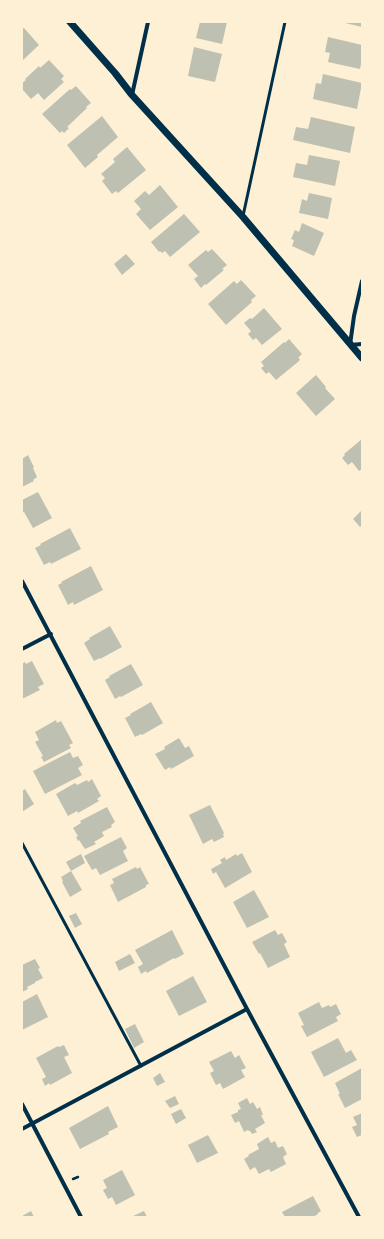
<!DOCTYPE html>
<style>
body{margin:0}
#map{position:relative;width:384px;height:1239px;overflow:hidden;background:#fdf0d5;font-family:Quicksand,sans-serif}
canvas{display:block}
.frame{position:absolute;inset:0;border:23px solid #fdf0d5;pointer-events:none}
</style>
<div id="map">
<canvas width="384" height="1239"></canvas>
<div class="frame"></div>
</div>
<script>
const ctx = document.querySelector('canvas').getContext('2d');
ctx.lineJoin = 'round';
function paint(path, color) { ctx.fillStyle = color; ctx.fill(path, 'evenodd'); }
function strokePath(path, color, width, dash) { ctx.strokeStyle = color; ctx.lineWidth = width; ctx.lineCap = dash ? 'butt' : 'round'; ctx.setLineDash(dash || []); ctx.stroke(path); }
paint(new Path2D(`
 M200 22H227L222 44 196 38Z
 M345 22H362V27L345 23Z
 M24 28 39 45 22 61V29Z
 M328 37 362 45V59L360 69 328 62 330 53 325 52Z
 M194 47 222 54 215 82 188 76Z
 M49 60 64 76 61 79 64 82 44 100 38 93 31 99 22 89V83L26 80 25 79 39 66 40 68Z
 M323 74 362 83 357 109 313 99 316 83 321 84Z
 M76 86 91 103 86 107 87 108 67 127 69 128 64 133 62 131 60 133 42 114 70 89 71 90Z
 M102 116 118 137 97 155 98 157 85 168 67 145Z
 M311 117 355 127 350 153 293 140 296 127 308 129Z
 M127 147 146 170 118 193 116 191 112 194 102 181 105 178 101 174 115 162 113 159Z
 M309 155 340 161 335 186 293 177 296 163 307 165Z
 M160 185 178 207 150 230 136 214 141 209 134 201 145 191 149 195Z
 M309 193 332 198 328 219 299 213 302 199 307 201Z
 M184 214 200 232 170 257 165 251 162 253 160 251 159 252 151 242Z
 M302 223 324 233 314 256 292 246 294 240 291 239 295 230 299 232Z
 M212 249 227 265 222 269 224 270 206 285 205 284 201 288 194 279 198 276 188 265 206 250 208 252Z
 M126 254 135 264 122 275 114 264Z
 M241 280 256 296 251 300 252 302 226 325 208 304 234 281 237 284Z
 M264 308 282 329 262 345 256 338 253 340 248 334 251 331 244 323 250 318 252 319Z
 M289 339 302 354 298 358 300 359 299 361 276 380 269 372 266 374 261 368 264 366 261 362 284 342 285 343Z
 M316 375 326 387 325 388 335 399 316 416 296 393Z
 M362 439V469L359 471 352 462 348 465 342 458 345 455 344 454Z
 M28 455 34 467 33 468 37 477 33 480 34 481 22 487V459Z
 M38 492 52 518 33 528 24 512 22 513V500Z
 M362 510V525L360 527 353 519Z
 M70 528 81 549 51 564 50 562 44 565 35 548 41 545 40 544Z
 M91 566 103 590 74 605 73 602 68 605 58 585 62 583 61 582Z
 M110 626 122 647 100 659V658L94 661 84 643 90 639 89 638Z
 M32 661 44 684 38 687 40 690 22 699V664L25 662 26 664Z
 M131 664 143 685 121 697 120 696 115 699 105 680 110 677 109 676Z
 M151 702 163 723 142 735 141 734 135 737 125 718 131 715 130 714Z
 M56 720 57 723 61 721 73 743 69 745 71 748 44 762 41 757 43 756 35 742 39 740 35 732Z
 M179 738 185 748 189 746 194 756 171 769 170 767 165 770 155 754 165 749 164 747Z
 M70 752 73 758 78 756 83 765 78 768 82 775 45 794 33 771Z
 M92 779 101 796 97 799 99 801 78 813 77 811 68 816 56 794 75 783 77 785 87 780 88 782Z
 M25 789 34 804 22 812V791Z
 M210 805 224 833 223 834 224 837 214 842 212 839 203 844 189 815Z
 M107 807 115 822 111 825 112 827 102 832 104 836 94 842 96 844 85 849 79 840 78 841 76 837 78 836 73 828 81 823 80 821Z
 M121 837 127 848 123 851 128 861 100 875 96 868 92 870 84 856Z
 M242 853 252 872 225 888 216 872 213 874 211 869 222 863 220 860 225 857 226 860 236 854 237 856Z
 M81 854 85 863 71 871 66 862Z
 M136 867 137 869 140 867 149 884 146 885V887L118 902 110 885 114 883 112 879Z
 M71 871 82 890 70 897 62 882 63 881 61 877Z
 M254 890 269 917 247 928 233 902Z
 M76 913 82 924 75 928 69 916Z
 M172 930 184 954 175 959 174 958 147 973 146 971 141 974 138 967 143 964 135 950Z
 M275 930 278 935 282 933 287 942 284 944 290 957 268 968 260 953 259 954 252 942Z
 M130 954 135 963 119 971 115 962Z
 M35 959 40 968 38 969 43 978 35 982V983L27 987 28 989 22 992V965Z
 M193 976 207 1002 179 1016 166 991Z
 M37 994 48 1017 22 1030V1002Z
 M319 1002 322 1008 329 1005 330 1007 336 1004 341 1014 336 1017 338 1021 307 1037 301 1026 304 1025 298 1013Z
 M135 1024 144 1042 134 1048 125 1029Z
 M338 1038 346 1053 351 1050 357 1060 324 1077 311 1052Z
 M64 1045 69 1055 64 1057 72 1073 50 1085 49 1083 45 1086 42 1079 46 1077 36 1058 58 1046 59 1047Z
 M231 1051 235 1058 239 1055 246 1068 241 1070 245 1077 223 1089 220 1083 216 1085 210 1073 214 1071 209 1062Z
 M362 1068V1099L345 1108 338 1094H340L335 1083Z
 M160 1073 165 1082 157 1086 153 1078Z
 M175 1096 179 1104 170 1108 165 1101Z
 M247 1098 250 1104 253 1102 257 1109 260 1107 263 1115H261L265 1123 255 1129 257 1132 252 1134 250 1131H249L248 1130 244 1132 239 1121 235 1123 231 1115 238 1112V1110L241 1109 238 1103Z
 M108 1106 118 1127 108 1132 109 1134 80 1149 69 1128Z
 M181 1109 186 1118 176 1124 171 1114Z
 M362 1113V1135L357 1137 352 1127 357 1125 353 1117Z
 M208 1135 218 1153 197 1163 188 1145Z
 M268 1137 271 1143 275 1141 278 1148 283 1146 287 1154 283 1157 286 1164 271 1172 269 1169 259 1174 255 1167 250 1170 244 1159 249 1156 248 1155 259 1149 257 1144Z
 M122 1170 135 1195 116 1205 112 1197 108 1199 103 1190 107 1188 103 1180Z
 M313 1196 321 1211 318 1213V1214L313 1217H285L282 1212Z
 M31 1211 34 1217H22V1216Z
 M144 1211 147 1217H131Z`), '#bec0b2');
strokePath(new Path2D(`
 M73 1179 78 1177`), '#003049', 2.5);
strokePath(new Path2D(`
 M243 216 285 22
 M22 843 141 1066`), '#003049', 3);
strokePath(new Path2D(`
 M132 95 148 22
 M362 281 354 316 350 345 362 344
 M22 581 247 1009 359 1217
 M22 649 51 634
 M22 1104 81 1217
 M22 1129 247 1009`), '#003049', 4);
strokePath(new Path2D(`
 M70 22 115 73 132 95 243 217 362 358`), '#003049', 7);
</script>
